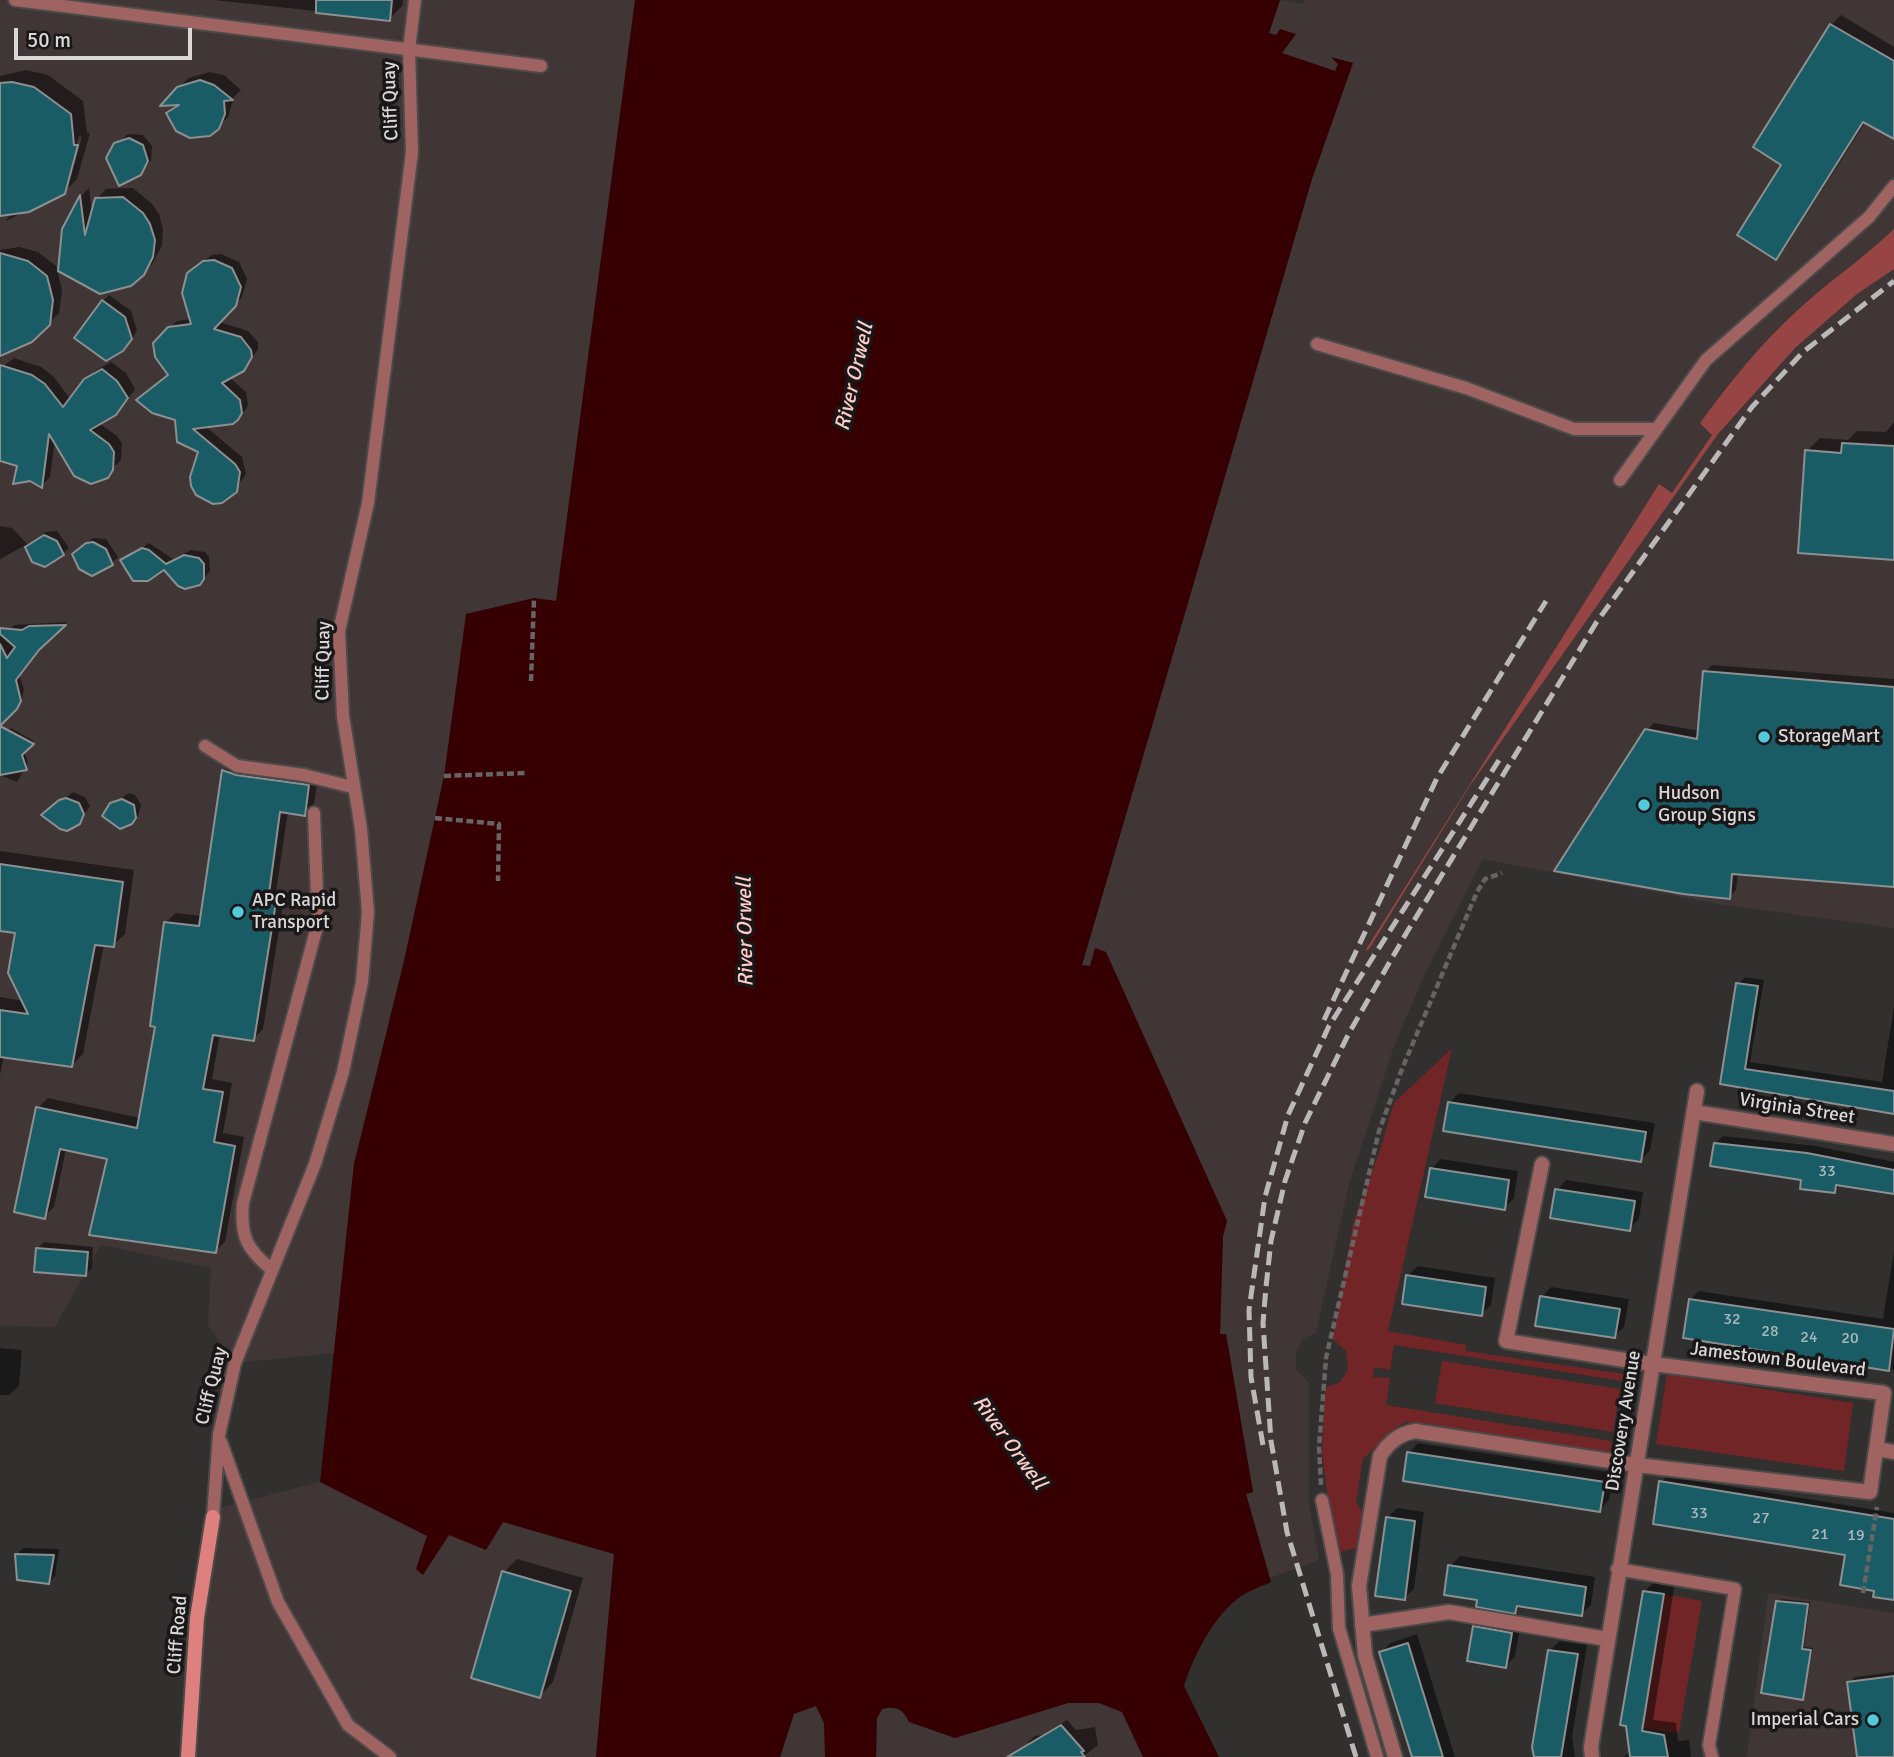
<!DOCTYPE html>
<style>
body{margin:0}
#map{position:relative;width:1894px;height:1757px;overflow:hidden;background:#322f2f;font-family:Signika,sans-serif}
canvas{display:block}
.scale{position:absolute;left:14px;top:28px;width:178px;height:32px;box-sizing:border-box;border:4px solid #d9d7d7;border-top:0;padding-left:9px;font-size:21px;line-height:24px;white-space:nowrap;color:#d9d7d7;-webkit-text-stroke:5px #191717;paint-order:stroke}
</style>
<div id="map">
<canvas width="1894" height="1757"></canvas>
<div class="scale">50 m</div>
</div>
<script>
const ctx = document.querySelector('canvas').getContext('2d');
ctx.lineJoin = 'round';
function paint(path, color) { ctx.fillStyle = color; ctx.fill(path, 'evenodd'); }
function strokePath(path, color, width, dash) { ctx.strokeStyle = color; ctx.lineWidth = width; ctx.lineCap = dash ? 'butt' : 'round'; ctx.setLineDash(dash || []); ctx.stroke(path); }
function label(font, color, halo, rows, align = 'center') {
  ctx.font = font + ' Signika,sans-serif'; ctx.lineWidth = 7; ctx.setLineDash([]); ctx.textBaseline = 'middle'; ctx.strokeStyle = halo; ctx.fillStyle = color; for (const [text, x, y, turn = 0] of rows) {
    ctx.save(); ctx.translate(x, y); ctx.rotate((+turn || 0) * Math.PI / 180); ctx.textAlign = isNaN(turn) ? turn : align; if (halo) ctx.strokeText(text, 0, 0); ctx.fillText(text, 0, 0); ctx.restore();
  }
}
paint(new Path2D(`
 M0 0H635L556 601 534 598 444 776 404 961 354 1164 334 1353 235 1363 208 1325 211 1268 101 1245 55 1327 0 1326Z
 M1280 0 1303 4 1304 0H1894V928L1718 904 1483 859 1427 969 1394 1046 1349 1184 1316 1333 1304 1338 1296 1352V1370L1309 1383V1504L1319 1560 1270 1578 1246 1493 1253 1491 1226 1334 1220 1335 1223 1236 1227 1221 1106 952 1090 966 1082 965 1312 179 1353 63 1332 58 1338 64 1335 71 1281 53 1276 36 1269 33Z
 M320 1482 427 1536 416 1569 449 1535 503 1522 614 1554 596 1757H191L213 1517 223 1507Z
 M1768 1593 1894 1613V1757H1747Z
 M1068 1703H1099L1122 1712 1141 1752 1149 1757H876L877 1718 882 1709 894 1707 955 1738Z
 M816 1706 825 1723V1757H780L794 1713Z`), '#403635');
paint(new Path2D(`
 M1452 1048 1388 1331 1466 1345V1351L1624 1374 1622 1381 1394 1345 1390 1370 1374 1367 1373 1377 1390 1378 1386 1405 1612 1441 1610 1453 1406 1422C1387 1431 1380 1447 1363 1458L1356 1503 1362 1511 1356 1548 1335 1553 1322 1453 1325 1388 1340 1382 1348 1370 1346 1351 1333 1339 1353 1223 1380 1150 1394 1103Z
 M1442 1361 1620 1389 1613 1432 1435 1403Z
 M1667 1374 1853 1403 1844 1471 1656 1444Z
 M1664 1594 1702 1601 1679 1733 1642 1728Z`), '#722526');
paint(new Path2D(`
 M1894 229V269L1857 294 1795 348 1718 434 1469 787 1369 949 1365 951 1659 484 1672 493 1712 435 1700 423C1730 382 1761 343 1799 309 1829 281 1864 258 1894 229Z`), '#974544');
paint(new Path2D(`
 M635 0H1280L1269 33 1276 35 1280 29 1296 34 1282 53 1335 71 1338 64 1331 57 1353 63 1312 179 1082 965 1090 966 1095 948 1106 952 1227 1221 1223 1236 1220 1334H1226L1253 1492 1246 1494 1271 1582C1260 1587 1245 1592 1236 1600 1210 1622 1194 1656 1184 1686L1219 1757H1143L1122 1712 1099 1703H1068L955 1738 909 1722C902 1708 896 1706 882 1709L877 1718 876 1757H825L824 1723 816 1706 794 1714 780 1757H596L614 1554 503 1522 486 1550 449 1535 423 1575 416 1569 427 1536 320 1482 354 1164 404 961 444 776 466 614 534 598 556 601Z`), '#360003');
paint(new Path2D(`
 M214 0H403L402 6 389 19Z
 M1841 15 1894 47V137L1866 121 1785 248 1776 258 1784 164 1831 25Z
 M26 70 48 75 83 101 87 133H90L77 179 64 192 6 221 21 199 0 211V76ZM79 136 82 137 68 187H65Z
 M210 72 224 75 241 90 234 97 228 117 218 127 200 137 186 135 168 113 178 103V88L189 78Z
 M128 134 143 135 152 146 151 161 142 171 120 184 109 165 110 150Z
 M89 188 92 214 97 199 106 189 133 188 152 204 159 214 163 229 162 245 153 263 143 274 63 230 81 196Z
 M19 247 38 252 56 266 62 290 59 313 31 340 0 348V250Z
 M221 254 239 262 247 279 242 297 219 322 248 331 258 342V349L243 370 229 377 246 392 248 405 245 411 237 418 204 425 242 457 246 474 230 497 213 503 201 451 176 419 138 399 169 374 155 343 177 321 191 319 196 266 212 255Z
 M109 295 131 311 137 331 129 343 103 301Z
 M14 358 41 367 53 376 71 400 95 371 111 362 126 373 135 389 124 404 99 423 117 436 122 443 121 460 99 481 82 480 76 475 55 440 50 477 42 485 19 465 0 460V369Z
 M1894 422V558L1807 451 1820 438 1848 440 1857 431 1886 432Z
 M0 526 12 528 29 546 45 532 57 531 69 548 51 564H39L26 545 0 559Z
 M93 538 106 539 118 557 112 563 80 548Z
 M149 543 173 559 191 550 205 552 209 557 210 571 199 584 164 567 123 561Z
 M67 622 42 645 19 675 24 689 21 703 5 718 0 716V628L5 632 15 625Z
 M1712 665 1894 679V885L1738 873 1736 890 1729 897 1647 730 1654 723 1700 731 1705 672Z
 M11 728 34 741 24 751 28 762 17 782 0 775V739Z
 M233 761 318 776 314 804 304 814 288 811 276 892 285 893 263 1029 253 1039 220 1034 212 1079 232 1083 223 1133 244 1137 225 1242 215 1251 91 1233 109 1158 66 1149 54 1207 44 1217 38 1108 48 1098 140 1118 157 1025 166 922 176 913 203 916 224 770Z
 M73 792 85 797 90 806 80 821 44 815Z
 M129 793 135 795 141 805 138 816 131 823 111 805Z
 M0 851 134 870 125 934 113 945 104 944 83 1054 71 1066 4 1056 0 1075V997L23 1001 17 932 0 929Z
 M1745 977 1764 980 1750 1062 1882 1082 1894 1006V1113L1722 1083 1738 984Z
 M1459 1093 1655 1123 1650 1150 1641 1160 1450 1102Z
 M1723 1136 1816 1146 1894 1162V1192L1841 1184 1834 1191 1715 1144Z
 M1441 1159 1518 1171 1514 1198 1504 1208 1431 1169Z
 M1566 1180 1643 1192 1639 1219 1629 1229 1557 1190Z
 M44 1242 93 1247 92 1268 86 1274 37 1249Z
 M1894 1251V1370L1685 1337 1691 1299 1699 1291 1883 1319Z
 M1418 1266 1495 1278 1491 1305 1481 1314 1408 1275Z
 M1551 1287 1629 1299 1624 1327 1614 1336 1542 1297Z
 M0 1348 22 1350 19 1386 9 1395H0Z
 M1418 1443 1614 1473 1609 1500 1600 1510 1409 1453Z
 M1667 1476 1894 1513V1598L1876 1589 1847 1553 1661 1482Z
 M1397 1508 1424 1512 1414 1589 1404 1598 1387 1518Z
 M23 1548 59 1549 55 1576 49 1582 17 1554Z
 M1460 1556 1595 1577 1591 1605 1581 1614 1522 1605 1515 1612 1479 1598 1450 1566Z
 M517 1559 583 1578 553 1682 540 1696 504 1572Z
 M1657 1579 1675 1582 1653 1720 1676 1723 1678 1741 1689 1740 1691 1757H1624L1631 1750 1627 1724 1645 1591Z
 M1781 1599 1810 1602 1804 1647 1813 1648 1803 1698 1778 1602Z
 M1484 1617 1521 1623 1515 1656 1506 1666 1474 1627Z
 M1417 1634 1455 1757H1414L1381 1652 1391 1643Z
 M1560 1641 1587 1645 1572 1737 1575 1757H1536L1550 1650Z
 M1894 1672V1757H1859L1849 1683 1855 1677Z
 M1067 1720 1076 1730 1095 1727 1098 1745 1083 1757H1030L1028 1742 1035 1736 1043 1735Z`), '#0007');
const building = new Path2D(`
 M316 0H392L390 21 316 13Z
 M1830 24 1894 61V139L1863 122 1776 260 1737 235 1781 165 1753 147Z
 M200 80 214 85 233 100 224 101 225 114 219 129 210 136 190 138 176 131 166 113 179 105 160 106 177 87Z
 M12 82 34 87 71 114 74 145H78L65 194 29 212 0 216V83Z
 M129 138 143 145 148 161 141 175 119 186 106 158 114 143Z
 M80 195 85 235 95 198 123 197 143 213 150 224 155 240 153 257 144 275 131 286 100 294 58 271 62 229Z
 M0 253 28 261 47 276 53 300 50 325 32 342 0 356Z
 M214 260 232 268 241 287 236 306 214 329 241 337 251 350 252 357 244 371 222 383 240 400 242 413 238 420 233 424 193 429 235 464 240 472 237 492 222 503 213 504 196 495 191 486 190 477 198 452 177 442 175 420 152 413 136 400 168 375 155 357 153 343 168 327 191 324 182 293 187 273 203 261Z
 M102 300 125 317 132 339 123 351 106 361 74 338Z
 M0 365 32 375 45 384 63 407 84 379 102 369 117 381 128 398 116 415 90 430 109 444 114 452 113 470 108 478 91 484 74 476 49 434 42 488 30 481 13 484 17 466 0 461Z
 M1842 443 1894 446V560L1798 553 1805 450 1841 453Z
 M44 535 57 541 64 555 45 567 32 562 25 547Z
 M93 542 106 549 113 565 92 576 79 569 72 554 86 543Z
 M142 548 149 550 166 564 184 555 199 558 204 564V579L200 585 185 589 178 586 164 570 148 581H133L120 560Z
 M66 625 39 650 16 680 21 701 17 709 0 726V644L7 658 15 647 0 634V628L22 630 29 626Z
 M1703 671 1894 687V887L1732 874 1730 899 1683 894 1554 871 1645 729 1697 739Z
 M0 726 34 744 22 755 27 770 0 775Z
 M222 770 236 775 309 785 305 816 280 812 268 901 276 902 254 1041 213 1035 203 1089 223 1092 214 1142 235 1146 216 1253 89 1235 107 1159 60 1149 45 1219 14 1212 36 1107 137 1128 155 1027 150 1026 164 922 199 926Z
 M66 798 79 803 84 814 80 824 67 831 60 829 41 815 59 800Z
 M122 799 134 805 136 818 132 824 120 829 102 816 110 803Z
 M0 864 123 882 114 947 95 945 72 1067 0 1057V1010L28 1014 8 973 15 933 0 931Z
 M1736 983 1758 986 1745 1069 1894 1091V1114L1720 1084Z
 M1448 1102 1646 1132 1641 1162 1443 1131Z
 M1714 1143 1807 1153 1894 1170V1194L1836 1185 1835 1193 1800 1189 1801 1180 1710 1166Z
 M1430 1168 1509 1180 1505 1210 1425 1197Z
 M1555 1189 1635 1201 1630 1231 1550 1218Z
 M36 1248 88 1252 86 1276 34 1272Z
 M1406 1275 1486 1287 1482 1316 1402 1304Z
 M1540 1296 1620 1309 1615 1338 1535 1326Z
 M1689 1299 1894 1329 1889 1371 1683 1338Z
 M1407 1452 1605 1482 1600 1512 1403 1481Z
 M1659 1481 1894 1519V1600L1873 1597 1874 1591 1840 1585 1845 1555 1653 1524Z
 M1386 1517 1415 1521 1405 1600 1375 1596Z
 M15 1554 54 1555 49 1584 17 1580Z
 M1448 1565 1586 1587 1582 1616 1517 1606 1515 1614 1476 1607 1477 1600 1444 1595Z
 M502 1571 571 1591 540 1698 471 1678Z
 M1643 1591 1664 1594 1642 1731 1664 1735 1668 1757H1630L1626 1726 1620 1725Z
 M1776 1601 1808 1604 1802 1649 1811 1650 1803 1700 1761 1693Z
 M1473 1626 1512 1633 1506 1668 1467 1661Z
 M1408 1643 1414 1663 1443 1757H1412L1385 1671 1379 1652Z
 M1548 1650 1578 1654 1561 1757H1534L1532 1747Z
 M1894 1676V1757H1857L1847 1682Z
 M1061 1725 1084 1751 1081 1752 1085 1757H1007Z`);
paint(building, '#195c66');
strokePath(building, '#8c9090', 2);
const lane = new Path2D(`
 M15 0 541 66
 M1317 344 1466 388 1574 429H1656
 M1620 480 1706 360 1869 217 1894 186
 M205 746 237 766 304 775 352 787
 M272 1270C247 1249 240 1237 243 1203L318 923 314 813
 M221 1442 278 1602 348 1725 390 1757
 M1322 1500 1337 1574 1339 1628 1377 1757
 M213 1517 219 1435 235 1363 315 1164 343 1072 362 982 368 912 361 829 343 716 339 631 368 503 412 152 409 49 415 0
 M1617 1569 1735 1589 1709 1745 1712 1757`);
const street = new Path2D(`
 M1694 1112 1894 1144
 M1877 1449 1894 1452
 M1362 1625 1449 1612 1607 1639
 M1395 1757 1365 1655 1359 1586 1380 1456C1389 1442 1399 1434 1415 1431L1637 1465 1870 1492 1884 1393 1637 1362 1506 1341 1542 1164
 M1592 1757 1591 1747 1697 1091`);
const secondary = new Path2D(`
 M188 1757 197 1618 213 1517`);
strokePath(lane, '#4d4a4a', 16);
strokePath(street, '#4d4a4a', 18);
strokePath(secondary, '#4d4a4a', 18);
strokePath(new Path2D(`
 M531 681 534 598
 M444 776 525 773
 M435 818 499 824 498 881
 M1321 1485 1319 1447 1326 1358 1379 1131 1402 1069 1477 892 1485 879 1502 873
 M1863 1593 1877 1507`), '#676464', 4.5, [7, 3.5]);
strokePath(lane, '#9f6461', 12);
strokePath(street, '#9f6461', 14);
strokePath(secondary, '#de807d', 14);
strokePath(new Path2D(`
 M1324 1020 1437 778 1546 601
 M1263 1445 1251 1377 1249 1310 1265 1197 1288 1115 1329 1026 1501 757
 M1356 1757 1287 1532 1271 1441 1263 1323 1266 1287 1271 1241 1285 1181 1305 1123 1349 1033 1407 932 1596 623 1752 407 1803 352 1894 281`), '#bab8b8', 5, [14, 7]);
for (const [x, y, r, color] of [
 [1764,737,7,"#53cadc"],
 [1644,805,7,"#53cadc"],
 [238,912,7,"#53cadc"],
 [1873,1720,7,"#53cadc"]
]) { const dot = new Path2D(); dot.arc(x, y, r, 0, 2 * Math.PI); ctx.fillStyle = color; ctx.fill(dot); strokePath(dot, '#191717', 2.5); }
label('16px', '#a9b8bb', null, [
 ["33",1827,1172],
 ["32",1732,1320],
 ["28",1770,1332],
 ["24",1809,1338],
 ["20",1850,1339],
 ["33",1699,1514],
 ["27",1761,1519],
 ["21",1820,1535],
 ["19",1856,1536]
]);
label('19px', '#d9d7d7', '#191717', [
 ["Cliff Quay",391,101,-92],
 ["Cliff Quay",324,661,-89],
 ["Virginia Street",1797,1109,9],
 ["Jamestown Boulevard",1778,1360,7],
 ["Cliff Quay",212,1386,-76],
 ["Discovery Avenue",1624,1421,-81],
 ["Cliff Road",178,1635,-85]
]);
label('19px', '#d9d7d7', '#191717', [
 ["StorageMart",1778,737],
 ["Hudson",1658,794],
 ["Group Signs",1658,816],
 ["APC Rapid",252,901],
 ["Transport",252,923],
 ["Imperial Cars",1859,1720,"right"]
], 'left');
label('italic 21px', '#feccc9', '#191717', [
 ["River Orwell",855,377,-77],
 ["River Orwell",746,932,-91],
 ["River Orwell",1009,1443,54]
]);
</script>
